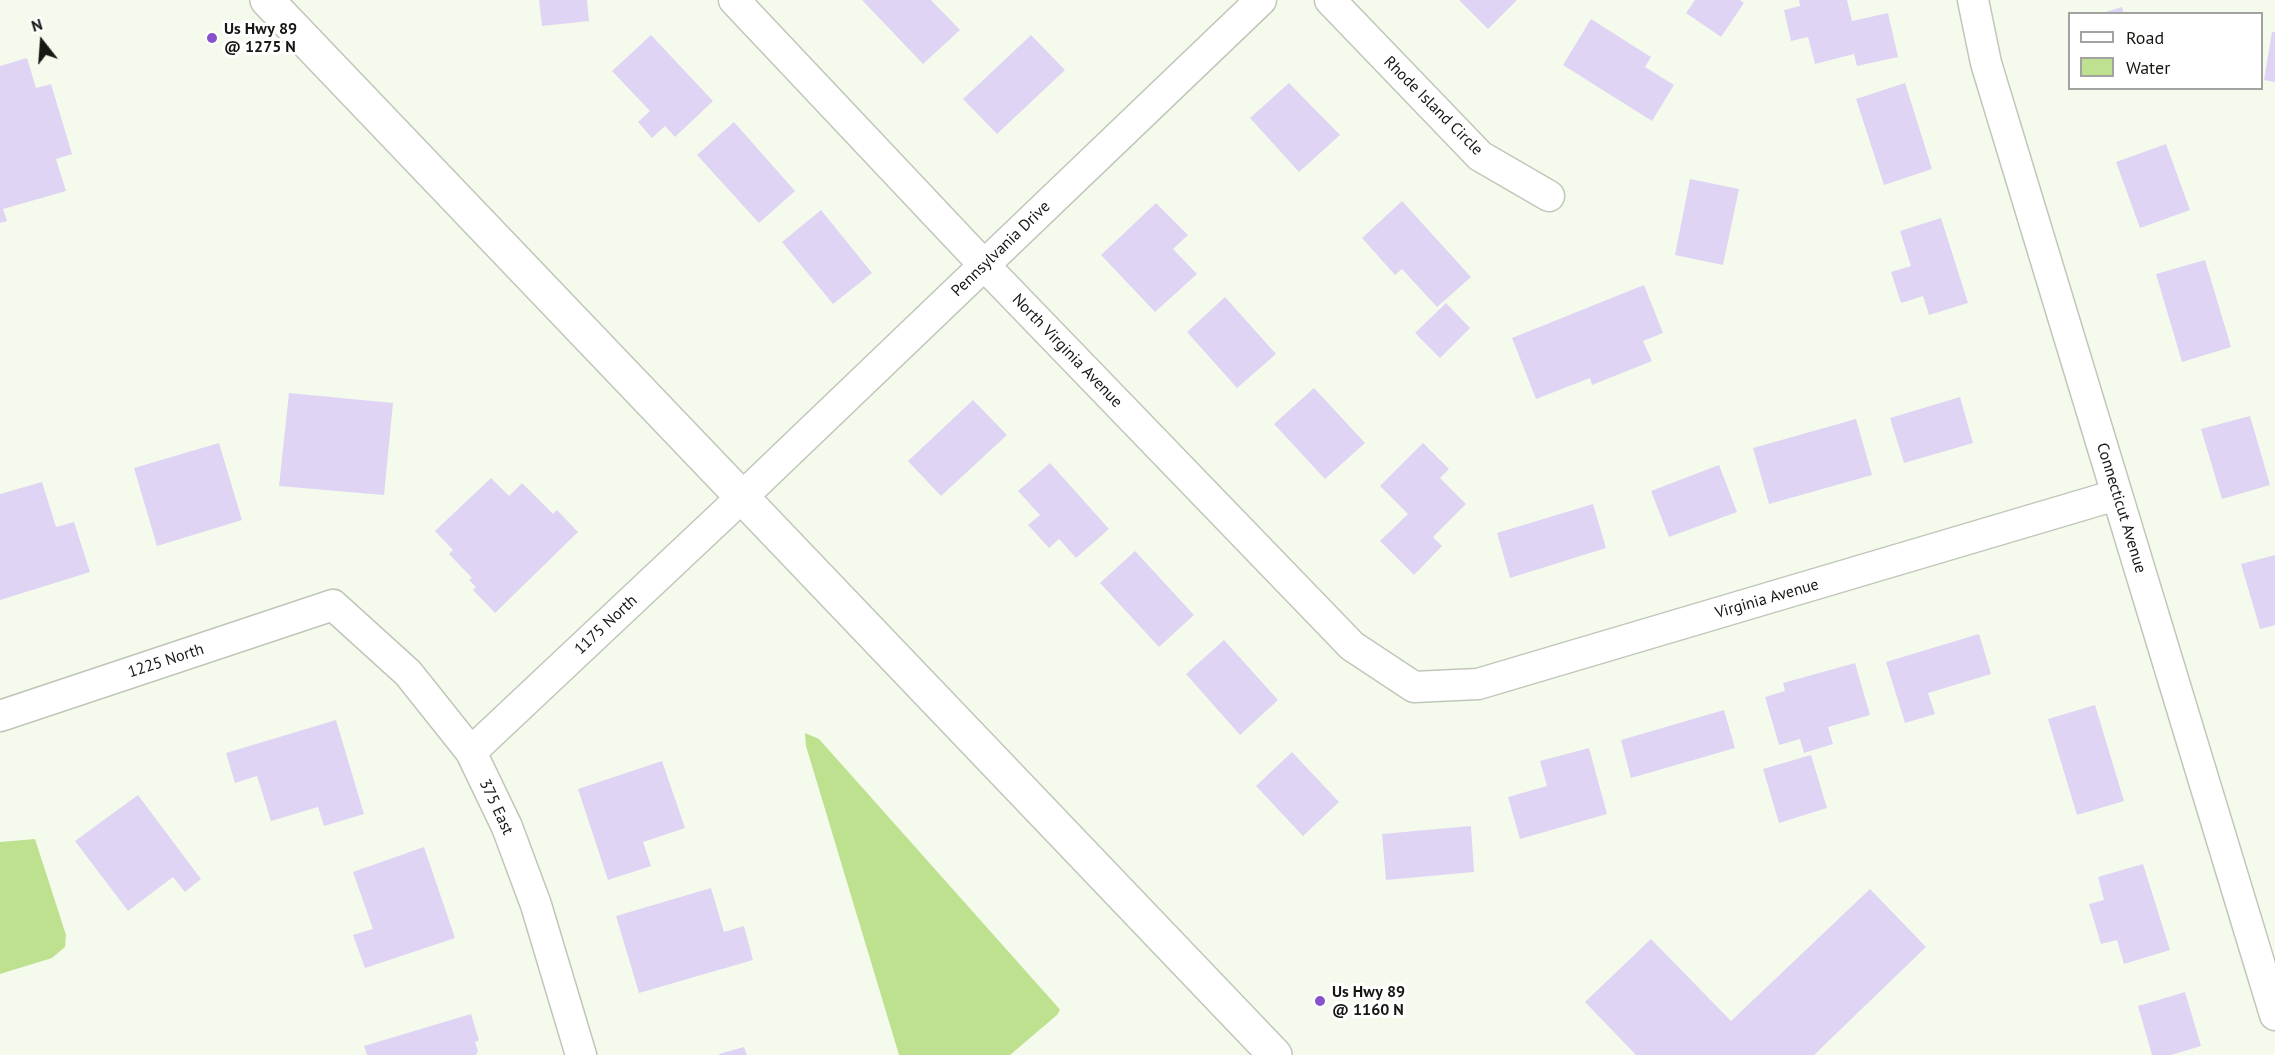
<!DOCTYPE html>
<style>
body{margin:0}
#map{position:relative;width:2275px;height:1055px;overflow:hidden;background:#f4fbed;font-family:"PT Sans",sans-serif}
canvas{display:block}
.legend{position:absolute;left:2068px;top:12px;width:195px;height:78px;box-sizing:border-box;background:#fff;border:2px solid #a2a3a1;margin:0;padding:8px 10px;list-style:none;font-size:18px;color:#161813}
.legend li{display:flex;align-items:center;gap:12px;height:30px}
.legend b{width:30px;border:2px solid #a2a3a1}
.north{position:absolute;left:12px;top:12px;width:60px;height:60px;-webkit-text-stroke:4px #fff;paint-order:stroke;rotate:343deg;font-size:16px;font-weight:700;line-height:24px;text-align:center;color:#161813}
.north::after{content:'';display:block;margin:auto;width:21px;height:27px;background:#161813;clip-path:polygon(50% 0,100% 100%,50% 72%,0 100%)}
</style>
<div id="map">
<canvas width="2275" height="1055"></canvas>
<ul class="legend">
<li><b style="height:8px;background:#fff"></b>Road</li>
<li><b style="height:16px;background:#bee190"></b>Water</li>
</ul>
<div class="north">N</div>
</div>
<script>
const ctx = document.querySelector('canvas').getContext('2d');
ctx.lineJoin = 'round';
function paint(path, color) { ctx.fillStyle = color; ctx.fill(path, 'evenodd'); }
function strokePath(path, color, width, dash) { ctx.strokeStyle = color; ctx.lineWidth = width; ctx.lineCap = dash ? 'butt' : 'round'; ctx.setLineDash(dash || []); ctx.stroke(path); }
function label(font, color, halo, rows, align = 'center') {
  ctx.font = font + ' "PT Sans",sans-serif'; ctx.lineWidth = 6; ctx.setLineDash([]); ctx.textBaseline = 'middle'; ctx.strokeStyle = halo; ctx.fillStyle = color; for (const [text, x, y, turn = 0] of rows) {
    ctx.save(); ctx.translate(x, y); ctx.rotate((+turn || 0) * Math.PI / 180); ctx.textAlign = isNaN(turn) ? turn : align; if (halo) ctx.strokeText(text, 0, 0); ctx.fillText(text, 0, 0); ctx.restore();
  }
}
paint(new Path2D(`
 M805 733 819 739 1056 1005 1060 1010 1057 1015 1010 1055H899L806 746Z
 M35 839 66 935 65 947 52 958 0 974V842Z`), '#bee190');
paint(new Path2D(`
 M539 0H587L589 21 542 26Z
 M862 0H931L960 30 923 64Z
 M1459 0H1517L1488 29Z
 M1695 0H1740L1744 3 1721 37 1686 13Z
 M1799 0H1847L1852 21 1888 13 1898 57 1857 66 1854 54 1815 64 1808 37 1791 41 1784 10 1800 6Z
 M2122 7 2124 14H2102V13Z
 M1591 19 1651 57 1645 67 1674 85 1652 121 1563 65Z
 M2272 32H2275V82L2264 80Z
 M651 35 713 101 675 137 665 126 652 138 638 122 650 111 612 71Z
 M1031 35 1065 70 997 134 963 99Z
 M27 58 36 88 51 84 72 154 56 159 66 191 3 209 7 221 0 223V66Z
 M1289 83 1340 135 1299 172 1250 118Z
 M1905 83 1932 169 1884 185 1856 99Z
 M734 122 795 191 759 223 697 155Z
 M2166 144 2190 210 2140 228 2116 162Z
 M1690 179 1739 189 1723 265 1675 255Z
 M1402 201 1471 277 1437 307 1402 269 1395 275 1362 238Z
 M1156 203 1188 235 1173 249 1197 274 1155 312 1101 255Z
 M821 210 872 273 833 304 782 242Z
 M1941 218 1968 303 1929 315 1923 296 1901 303 1891 272 1911 266 1900 231Z
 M2205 260 2231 347 2182 362 2156 274Z
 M1644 285 1663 333 1643 341 1652 361 1592 385 1590 378 1536 399 1512 338Z
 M1225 297 1276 354 1237 388 1187 332Z
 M1446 303 1470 328 1440 358 1415 333Z
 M1314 388 1365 443 1325 479 1274 424Z
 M289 393 393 403 384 495 279 486Z
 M1960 397 1973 443 1904 463 1890 418Z
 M973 400 1007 435 941 496 908 461Z
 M2250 416 2270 485 2222 499 2201 429Z
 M1856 419 1872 475 1769 504 1753 448Z
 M219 443 242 520 157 546 134 468Z
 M1423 443 1449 469 1440 478 1466 504 1433 537 1442 546 1414 575 1380 541 1408 514 1380 486Z
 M1050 463 1109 529 1076 558 1059 539 1049 548 1028 525 1040 515 1018 491Z
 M1719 465 1737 512 1669 537 1651 491Z
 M491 478 509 496 522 483 553 514 557 510 578 532 495 613 473 590 476 587 469 580 472 578 449 554 453 550 435 531Z
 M42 482 56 527 74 522 90 572 0 600V494Z
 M1593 504 1606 548 1510 578 1497 533Z
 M1135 551 1194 615 1159 647 1100 583Z
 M2275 555V625L2260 629 2241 564Z
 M1979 634 1991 674 1928 693 1935 714 1905 723 1886 662Z
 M1224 640 1278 700 1240 735 1186 674Z
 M1855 663 1870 715 1828 727 1833 744 1804 753 1800 739 1779 745 1765 697 1785 691 1783 683Z
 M2095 705 2124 801 2077 815 2048 719Z
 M1724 710 1735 748 1631 778 1621 740Z
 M336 720 364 814 324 826 318 807 271 821 257 776 235 783 226 753Z
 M1589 748 1607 814 1520 839 1508 797 1547 786 1540 761Z
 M1292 752 1339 802 1303 836 1256 786Z
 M1811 755 1827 808 1779 823 1763 769Z
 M662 761 685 828 643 842 651 866 608 880 578 789Z
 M138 795 201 879 185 892 173 877 128 911 75 841Z
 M1471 826 1474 872 1386 880 1382 834Z
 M424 847 455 938 365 968 353 935 373 929 353 872Z
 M2143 864 2170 950 2124 964 2117 940 2101 944 2089 904 2104 900 2098 877Z
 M711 888 724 932 744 926 753 960 639 993 616 916Z
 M1870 889 1926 947 1814 1055H1636L1585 1002 1651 939 1731 1021Z
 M2185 992 2201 1046 2171 1055H2152L2138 1006Z
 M471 1014 479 1040 475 1042 478 1051 476 1055H367L364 1046Z
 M744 1047 747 1055H719V1054Z`), '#dfd4f4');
const minor = new Path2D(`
 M734 0 984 265 1352 646 1414 687 1478 684 2116 495
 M1330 0 1480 156 1549 196
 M1973 0 1986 63 2275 1015
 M0 716 333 605 408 673 471 752 507 827 536 905 581 1055
 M471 752 741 498 1261 0`);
const primary = new Path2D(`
 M267 0 1275 1055`);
strokePath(minor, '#c0c6b9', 33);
strokePath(primary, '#c0c6b9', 36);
strokePath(minor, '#fff', 30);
strokePath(primary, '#fff', 33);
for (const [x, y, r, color] of [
 [212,38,6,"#8752ca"],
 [1320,1001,6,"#8752ca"]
]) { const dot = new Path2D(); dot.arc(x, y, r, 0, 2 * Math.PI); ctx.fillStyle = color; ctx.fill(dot); strokePath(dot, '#fff', 2); }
label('bold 16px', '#161813', '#fff', [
 ["Us Hwy 89",224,29],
 ["@ 1275 N",224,47],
 ["Us Hwy 89",1332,992],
 ["@ 1160 N",1332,1010]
], 'left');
label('16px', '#161813', '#fff', [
 ["Rhode Island Circle",1433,106,45],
 ["Pennsylvania Drive",1001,249,-44],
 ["North Virginia Avenue",1067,351,46],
 ["Connecticut Avenue",2121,508,73],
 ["Virginia Avenue",1767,599,-16],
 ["1175 North",606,625,-43],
 ["1225 North",166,661,-18],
 ["375 East",496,807,65]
]);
</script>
